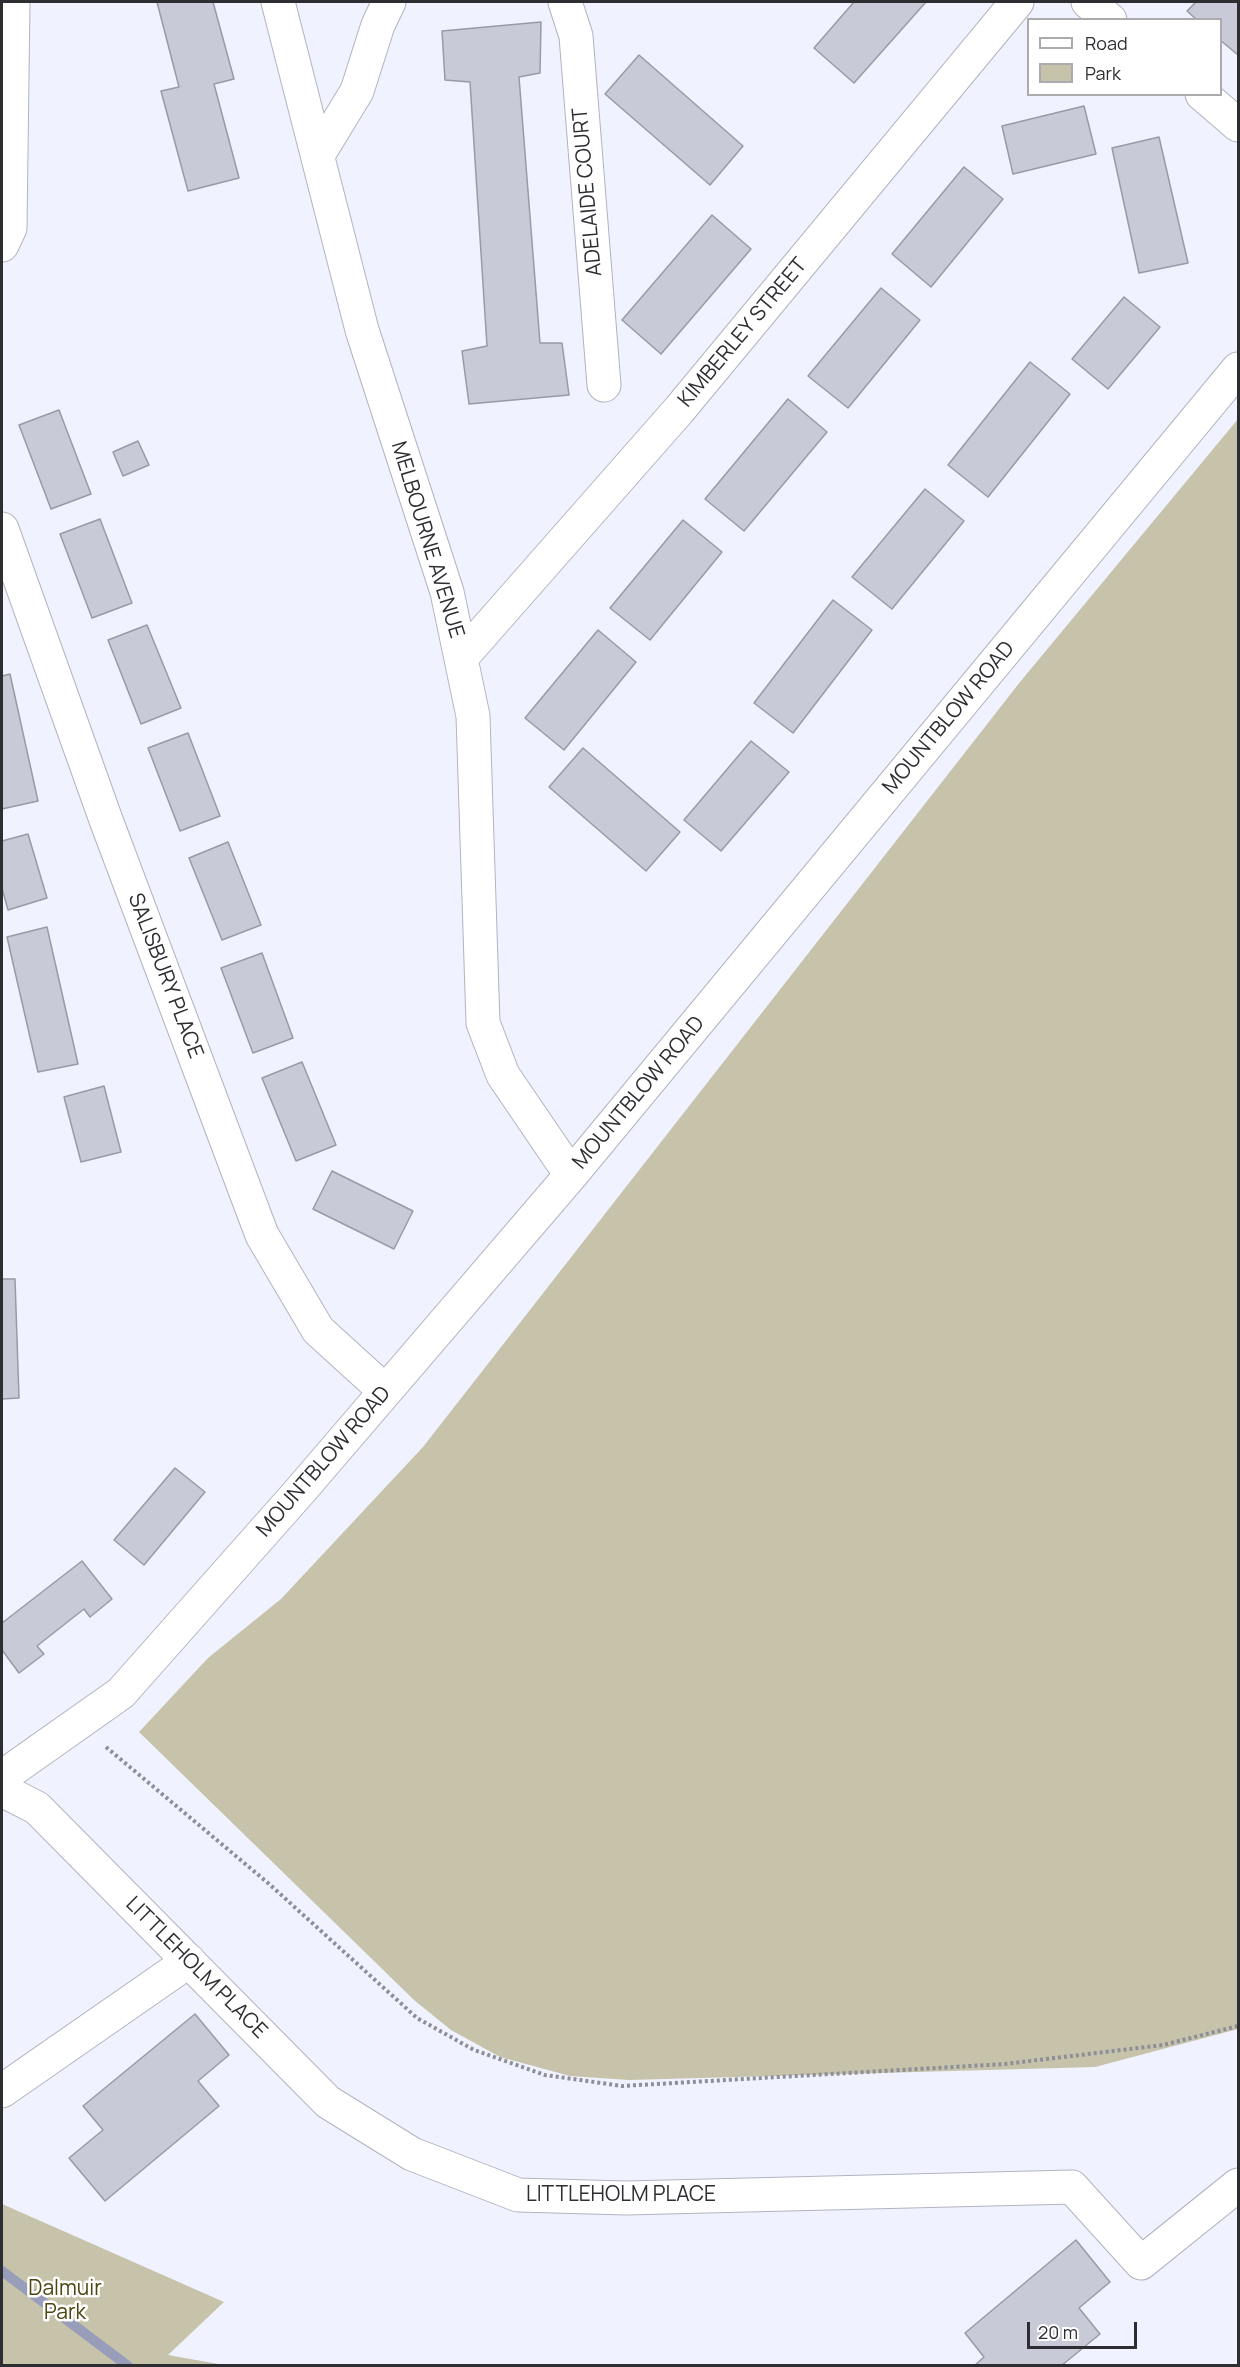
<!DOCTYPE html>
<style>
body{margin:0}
#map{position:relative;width:1240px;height:2367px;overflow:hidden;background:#f0f2ff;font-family:Manrope,sans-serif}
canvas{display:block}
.frame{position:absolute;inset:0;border:3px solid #2d2e32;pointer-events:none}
.legend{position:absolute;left:1027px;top:18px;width:195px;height:78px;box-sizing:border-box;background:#fff;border:2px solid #ababad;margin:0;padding:8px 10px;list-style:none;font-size:18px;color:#2d2e32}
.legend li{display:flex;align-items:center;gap:12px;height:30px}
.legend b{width:30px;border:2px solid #ababad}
.scale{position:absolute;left:1027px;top:2322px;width:110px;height:27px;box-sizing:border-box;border:3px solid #2d2e32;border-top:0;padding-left:8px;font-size:18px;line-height:21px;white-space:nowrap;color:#2d2e32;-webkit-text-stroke:4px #fff;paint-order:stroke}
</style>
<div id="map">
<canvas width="1240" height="2367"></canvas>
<div class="frame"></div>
<ul class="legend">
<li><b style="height:8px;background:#fff"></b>Road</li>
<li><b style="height:16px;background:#c6c3aa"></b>Park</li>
</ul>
<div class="scale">20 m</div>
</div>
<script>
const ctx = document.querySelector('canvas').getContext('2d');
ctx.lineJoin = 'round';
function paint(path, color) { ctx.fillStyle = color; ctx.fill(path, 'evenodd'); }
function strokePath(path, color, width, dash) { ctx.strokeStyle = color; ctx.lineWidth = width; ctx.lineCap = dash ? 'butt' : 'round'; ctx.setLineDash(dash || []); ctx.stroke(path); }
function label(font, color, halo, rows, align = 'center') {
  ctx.font = font + ' Manrope,sans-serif'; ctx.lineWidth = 5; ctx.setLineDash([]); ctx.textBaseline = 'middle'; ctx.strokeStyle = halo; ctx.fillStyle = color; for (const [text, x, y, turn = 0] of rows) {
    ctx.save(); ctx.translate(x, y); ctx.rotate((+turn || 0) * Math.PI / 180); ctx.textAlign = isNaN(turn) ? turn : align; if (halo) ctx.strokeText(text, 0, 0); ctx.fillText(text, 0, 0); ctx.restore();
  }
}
paint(new Path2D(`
 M1238 419V2029L1095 2067 629 2080 570 2076 500 2057 451 2030 414 2000 139 1732 208 1658 281 1599 423 1447 1020 682Z
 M2 2204 224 2302 168 2355 224 2365H2Z`), '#c6c3aa');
strokePath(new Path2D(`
 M2 2271 128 2366`), '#989dba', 10);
const building = new Path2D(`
 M157 2H213L234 79 214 84 239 178 188 191 161 91 179 87Z
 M854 2H926L854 83 814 48Z
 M1196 2H1238V55L1220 40V20H1197L1187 11Z
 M541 22 540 73 519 77 540 343H562L569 395 469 404 462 351 487 346 470 82 445 80 442 31Z
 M639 55 743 146 710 185 605 94Z
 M1084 106 1096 154 1013 174 1002 126Z
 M1159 137 1188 263 1139 273 1112 148Z
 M964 167 1003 199 931 287 892 254Z
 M712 215 751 249 661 354 622 320Z
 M881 288 920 320 848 408 808 376Z
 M1124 297 1160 327 1108 389 1072 359Z
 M1030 362 1070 394 988 497 948 465Z
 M788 399 827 432 744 531 705 499Z
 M59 410 91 494 51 509 19 425Z
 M138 441 149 465 123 476 113 452Z
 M925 489 964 521 892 609 852 577Z
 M100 519 132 603 92 618 60 534Z
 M683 520 722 552 650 640 610 608Z
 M833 600 872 630 793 733 754 703Z
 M147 625 181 708 141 724 108 640Z
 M598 630 636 662 564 750 525 718Z
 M10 674 38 801 2 809V676Z
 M188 733 220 816 180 831 148 748Z
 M751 741 789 772 721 851 684 820Z
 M583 748 680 832 646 871 549 787Z
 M28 834 47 898 8 910 2 888V841Z
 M228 842 261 925 222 940 189 858Z
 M47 927 78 1064 38 1072 7 937Z
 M262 953 293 1038 253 1053 221 968Z
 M302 1062 336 1145 296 1161 262 1078Z
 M104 1086 121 1152 81 1162 64 1097Z
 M332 1171 413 1211 394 1249 313 1209Z
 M2 1279H15L19 1398 2 1399Z
 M175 1468 205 1492 144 1565 114 1540Z
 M82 1561 112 1599 90 1617 84 1609 37 1646 44 1654 19 1673 2 1650V1623Z
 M195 2014 229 2055 198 2081 219 2106 105 2201 69 2158 103 2130 83 2106Z
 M1076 2240 1110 2282 1079 2308 1100 2334 1061 2366H974L984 2357 965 2333Z`);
paint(building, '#c8cbd7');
strokePath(building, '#989aa5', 1.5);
const minor = new Path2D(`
 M278 2 362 330 447 592 473 716 483 1023 503 1075 571 1175
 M565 2 576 36 604 385
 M1088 2 1110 20
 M1202 94 1238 125
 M318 155 357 91 378 25 389 2
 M2 245 10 228 13 2
 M2 529 106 820 262 1235 318 1330 385 1391
 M461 658 679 410 1017 2
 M2 1777 121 1693 300 1491 571 1175 1238 369
 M2 1790 37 1808 328 2102 412 2154 518 2195 626 2198 1072 2187 1141 2263 1238 2185
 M2 2091 189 1961`);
strokePath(minor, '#b1b4c0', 35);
strokePath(new Path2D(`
 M106 1747 268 1883 417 2018 474 2050 545 2075 622 2086 1005 2064 1163 2045 1238 2026`), '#8d8e97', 4, [3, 3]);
strokePath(minor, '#fff', 33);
label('21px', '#2d2e32', '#fff', [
 ["ADELAIDE COURT",588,192,-95],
 ["KIMBERLEY STREET",743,333,-50],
 ["MELBOURNE AVENUE",427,540,73],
 ["MOUNTBLOW ROAD",949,718,-50],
 ["SALISBURY PLACE",165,976,69],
 ["MOUNTBLOW ROAD",639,1093,-50],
 ["MOUNTBLOW ROAD",324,1462,-49],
 ["LITTLEHOLM PLACE",196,1968,45],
 ["LITTLEHOLM PLACE",621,2195]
]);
label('21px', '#4c450f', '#fff', [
 ["Dalmuir",65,2289],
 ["Park",65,2313]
]);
</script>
